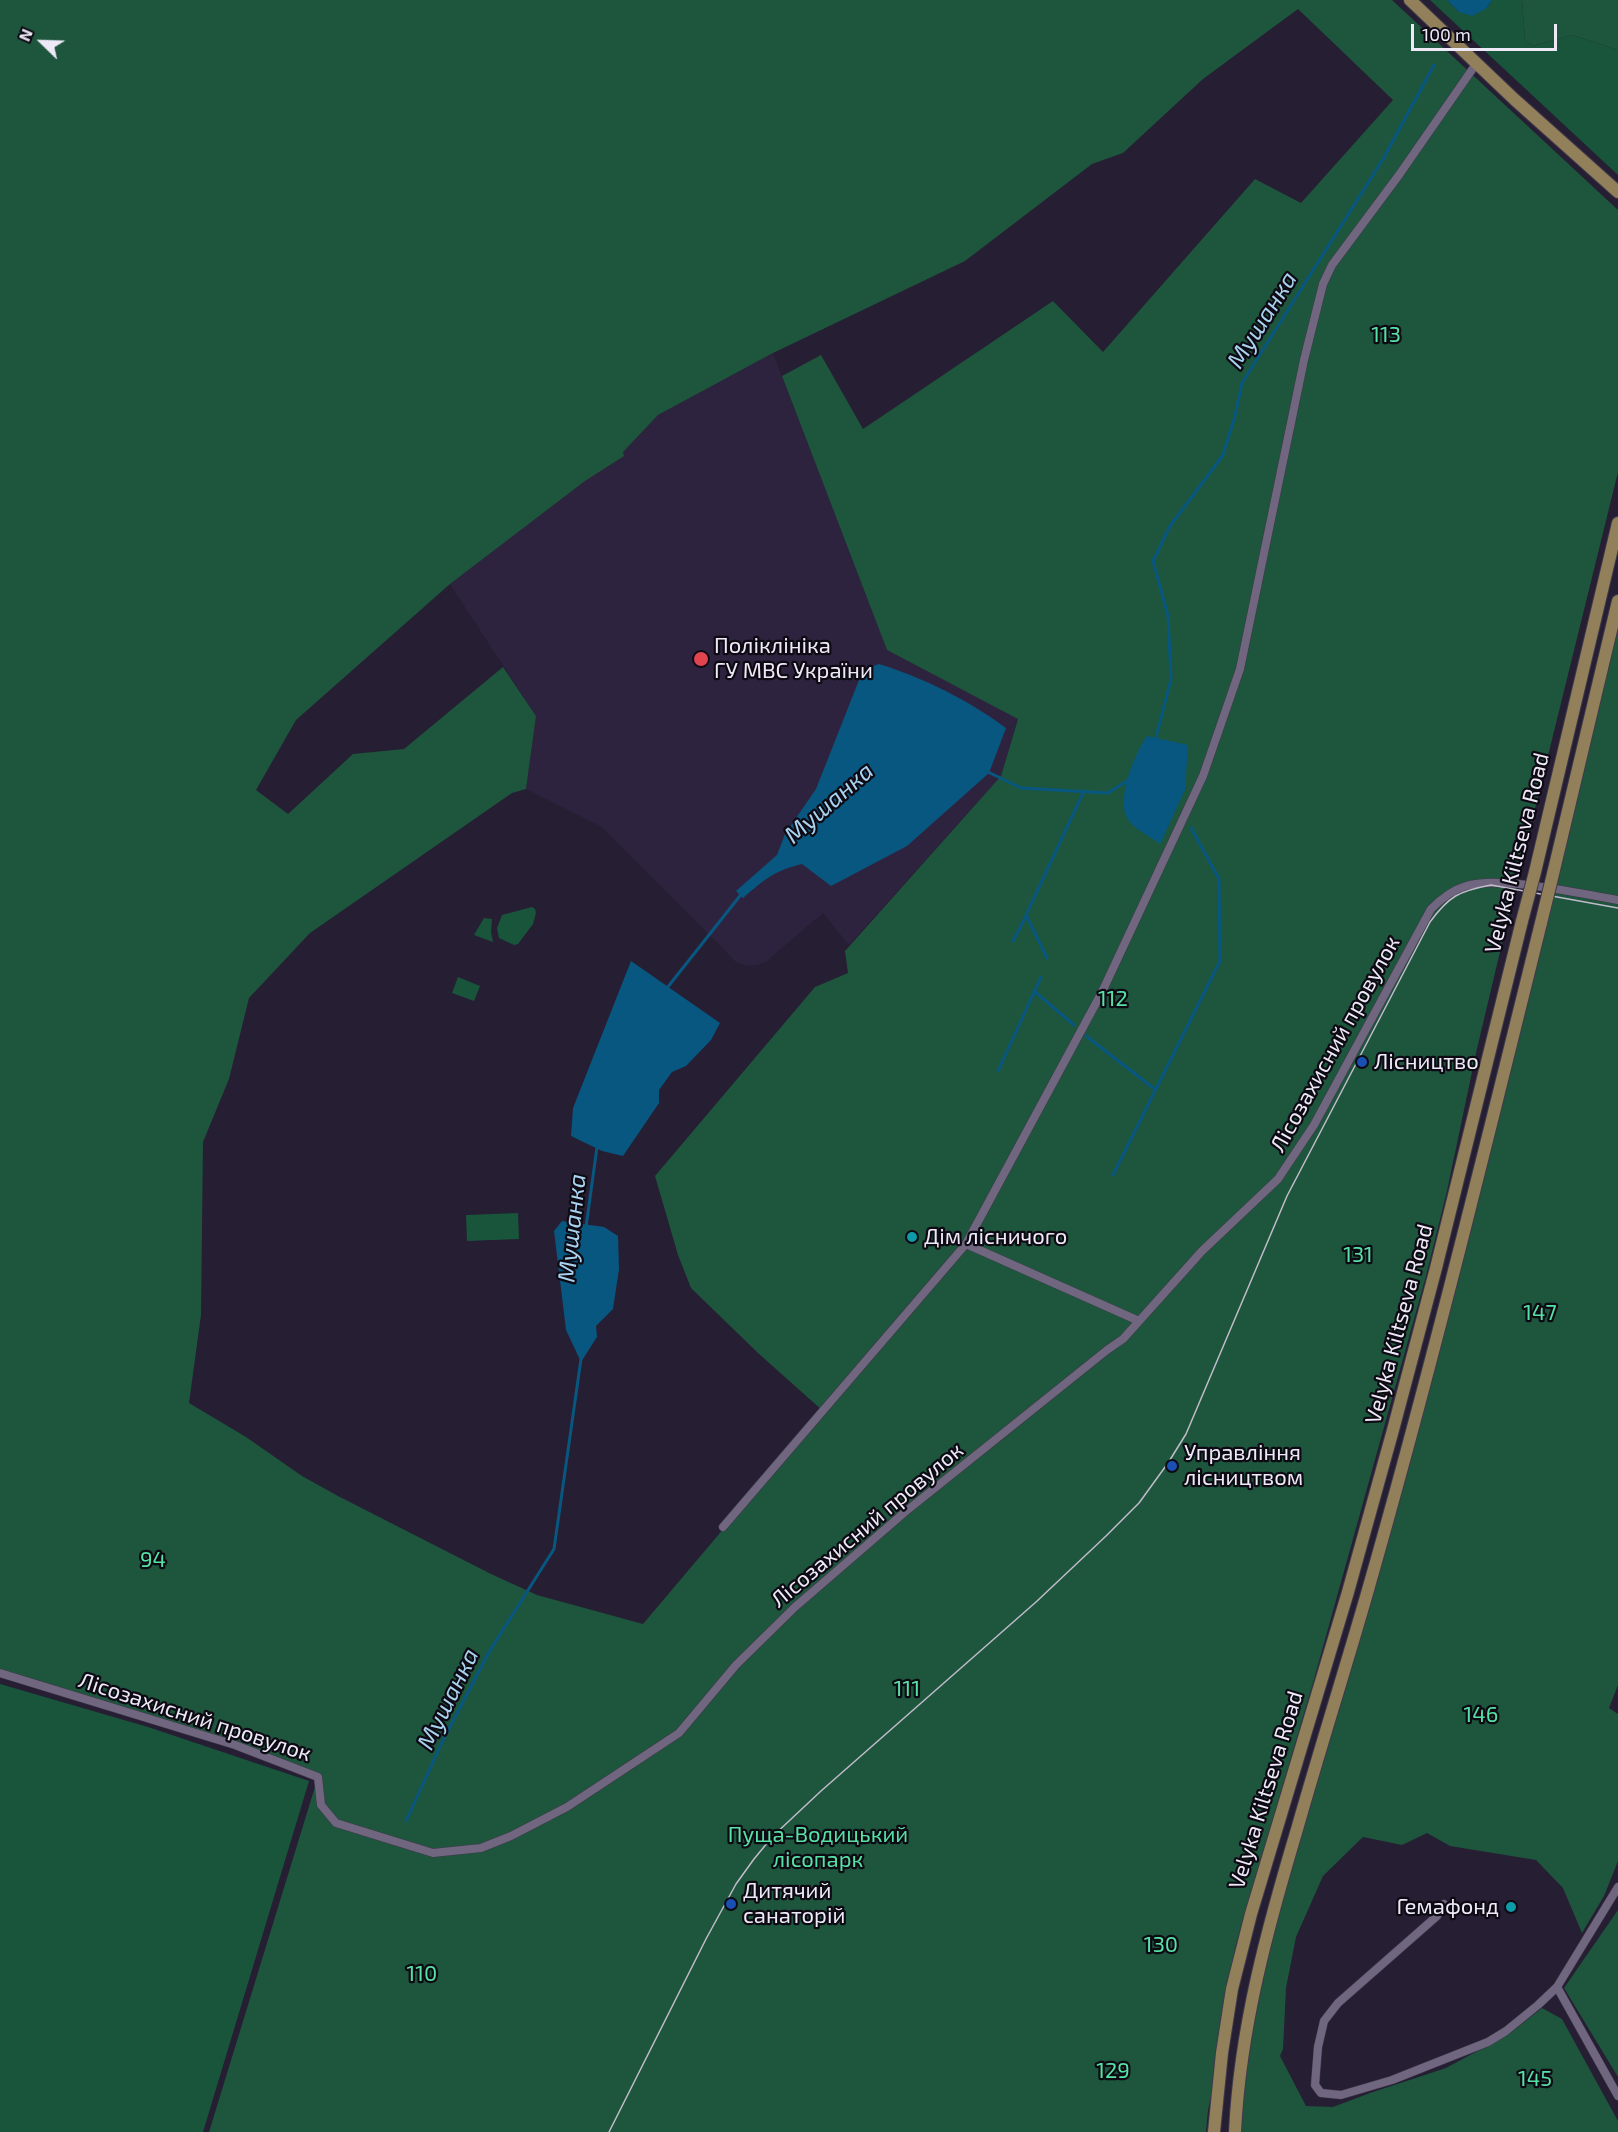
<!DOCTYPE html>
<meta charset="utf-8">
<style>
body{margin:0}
#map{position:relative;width:1618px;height:2132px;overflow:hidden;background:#261e33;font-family:"Exo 2",sans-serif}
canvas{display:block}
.north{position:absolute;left:12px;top:12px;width:60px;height:60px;-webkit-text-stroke:4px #0d0a13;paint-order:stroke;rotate:293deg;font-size:16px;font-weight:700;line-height:24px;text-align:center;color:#eee9f7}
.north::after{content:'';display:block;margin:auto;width:21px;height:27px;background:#eee9f7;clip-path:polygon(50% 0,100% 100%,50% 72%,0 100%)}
.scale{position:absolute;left:1411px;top:24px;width:146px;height:27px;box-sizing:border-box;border:3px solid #eee9f7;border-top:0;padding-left:8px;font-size:18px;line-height:21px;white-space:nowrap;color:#eee9f7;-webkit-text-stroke:4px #0d0a13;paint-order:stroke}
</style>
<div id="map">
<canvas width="1618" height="2132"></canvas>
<div class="north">N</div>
<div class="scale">100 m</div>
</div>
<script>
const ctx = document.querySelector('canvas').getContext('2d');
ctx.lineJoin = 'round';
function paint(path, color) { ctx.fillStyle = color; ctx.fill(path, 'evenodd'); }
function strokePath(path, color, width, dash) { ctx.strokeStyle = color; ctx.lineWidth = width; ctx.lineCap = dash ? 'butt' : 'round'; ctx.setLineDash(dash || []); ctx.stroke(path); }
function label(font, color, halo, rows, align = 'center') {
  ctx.font = font + ' "Exo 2",sans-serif'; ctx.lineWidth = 4.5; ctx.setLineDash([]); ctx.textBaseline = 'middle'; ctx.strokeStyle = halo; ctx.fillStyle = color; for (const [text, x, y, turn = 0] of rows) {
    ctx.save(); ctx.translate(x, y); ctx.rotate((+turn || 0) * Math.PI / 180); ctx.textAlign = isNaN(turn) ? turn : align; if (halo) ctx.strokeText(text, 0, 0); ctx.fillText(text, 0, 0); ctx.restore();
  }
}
paint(new Path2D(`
 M773 353 887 650 1018 718 1001 776 849 945 823 913 767 961 758 965 747 966 736 962 602 827 526 789 536 716 450 584 585 481 623 456V452L658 415Z`), '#2e233e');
paint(new Path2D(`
 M1430 0H1447L1459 12 1487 8 1492 0H1522L1525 40 1533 46 1572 35 1618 50V175Z
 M532 907 535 909 536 913 533 924 518 944 514 945 499 938 497 928 502 915Z
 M484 918 492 919 491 932 493 942 474 935Z
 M458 977 480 986 474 1001 452 993Z
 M518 1213 519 1239 467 1241 466 1215Z
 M0 1684 148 1727 309 1781 203 2132H0Z`), '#18553b');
paint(new Path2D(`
 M0 0H1392L1618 210V472L1508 918 1476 1053 1447 1191 1426 1276 1313 1683 1236 1944 1223 2013 1212 2092 1208 2110 1206 2132H209L318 1777 235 1745 0 1673ZM1298 9 1393 100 1301 203 1255 179 1103 352 1053 301 863 429 821 355 782 376 887 650 1018 719 1001 776 845 951 848 973 815 987 655 1176 678 1255 691 1288 758 1353 823 1411 643 1624 537 1595 491 1574 338 1496 302 1476 246 1437 189 1403 201 1315 203 1142 229 1079 249 998 310 933 512 793 526 789 536 716 503 667 404 749 353 754 288 814 256 790 296 720 450 584 585 481 624 456 623 452 658 415 773 353 965 261 1092 164 1123 153 1203 79Z
 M1522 0H1618V50L1572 35 1533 46 1525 40Z
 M1618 601V1685L1609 1708 1618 1714V1861L1604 1896 1582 1933 1563 1888 1536 1860 1450 1846 1427 1833 1402 1845 1363 1837 1323 1876 1296 1937 1286 1988 1283 2049 1280 2056 1306 2106 1333 2107 1370 2093 1446 2068 1509 2034 1542 2008 1562 2019 1618 2121V2132H1235L1253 1993 1366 1596Z
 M1618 1910V2077L1564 1988Z`), '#1e553d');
paint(new Path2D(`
 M1447 0H1492L1487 8 1472 16 1459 12Z
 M879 664C922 677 970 701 1006 728L989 773 907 846 831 886 802 864C774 871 765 879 743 898L736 891 777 855 785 834 816 789 863 670Z
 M1147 736 1188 745 1185 790 1160 844C1151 837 1136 830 1129 821 1114 802 1135 753 1147 736Z
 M631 961 720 1023 711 1040 686 1066 672 1072 659 1090V1103L623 1156 602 1151 571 1136 573 1108Z
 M562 1221 604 1227 618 1236 619 1269 613 1309 596 1326 597 1337 581 1362 566 1330 554 1231Z`), '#085780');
strokePath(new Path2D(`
 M1155 741 1171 679 1168 616 1153 561 1170 526 1223 455 1235 416 1242 383 1383 159 1434 65
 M986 771 1021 788 1108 793 1130 779
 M1013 941 1026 916
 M1047 958 1026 915 1084 791
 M667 988 743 892
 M1034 991 1074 1025
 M1086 1036 1156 1090
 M998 1071 1041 977
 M1113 1175 1220 961 1219 879 1191 828
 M586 1227 597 1147
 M406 1821 443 1740 489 1652 554 1549 581 1359`), '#085780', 3);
const street = new Path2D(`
 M966 1244 1139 1321
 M723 1527 966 1244 1102 992 1203 776 1240 669 1304 360 1323 284 1332 265 1399 175 1476 64
 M0 1673 235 1745 318 1777 321 1805 336 1823 433 1853 481 1848 511 1836 567 1807 679 1733 736 1665 795 1607 905 1512 1107 1350 1123 1339 1202 1251 1278 1179 1314 1125 1431 909C1441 899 1452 890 1466 886 1499 875 1581 894 1618 900
 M1444 1904 1437 1916 1338 2003 1324 2021 1318 2047 1315 2085 1321 2093 1341 2095 1392 2080 1488 2042 1506 2031 1538 2005 1557 1987 1618 1887
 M1557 1987 1618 2096`);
const primary = new Path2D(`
 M1410 0 1514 99 1618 192
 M1535 872 1618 523
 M1553 874 1618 601
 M1214 2132 1222 2053 1232 1989 1251 1914 1348 1592 1393 1430 1436 1268 1522 921
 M1235 2132C1240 2027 1268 1926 1298 1826 1320 1749 1344 1673 1366 1597 1430 1374 1485 1149 1541 923`);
strokePath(street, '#40394b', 9);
strokePath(primary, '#40394b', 14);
strokePath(street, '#70667f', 8);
strokePath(primary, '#91805a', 12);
strokePath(new Path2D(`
 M609 2132 706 1939 736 1884 754 1859 773 1836 821 1791 1036 1602 1106 1536 1139 1503 1168 1463 1186 1434 1287 1196 1430 922C1449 896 1459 891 1491 885L1618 908`), '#c1bccb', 1.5);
const primaryBridge = new Path2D(`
 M1522 921 1535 872
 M1541 923 1553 874`);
strokePath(primaryBridge, '#40394b', 14, []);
strokePath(primaryBridge, '#91805a', 12);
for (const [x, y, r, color] of [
 [701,659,8,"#e0444e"],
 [1362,1062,6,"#1a4fb4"],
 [912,1237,6,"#0f9aa8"],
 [1172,1466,6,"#1a4fb4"],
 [731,1904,6,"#1a4fb4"],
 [1511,1907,6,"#0f9aa8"]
]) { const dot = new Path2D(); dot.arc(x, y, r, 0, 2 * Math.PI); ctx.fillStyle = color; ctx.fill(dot); strokePath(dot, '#0d0a13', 2); }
label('22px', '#56e1a5', '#0d0a13', [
 ["113",1386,335],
 ["112",1113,999],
 ["131",1358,1255],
 ["147",1540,1313],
 ["94",153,1560],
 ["111",907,1689],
 ["146",1481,1715],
 ["Пуща-Водицький",818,1835],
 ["лісопарк",818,1860],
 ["130",1161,1945],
 ["110",422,1974],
 ["129",1113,2071],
 ["145",1535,2079]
]);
label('22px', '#eee9f7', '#0d0a13', [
 ["Поліклініка",714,646],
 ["ГУ МВС України",714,671],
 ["Лісництво",1374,1062],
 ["Дім лісничого",924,1237],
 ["Управління",1184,1453],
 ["лісництвом",1184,1478],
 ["Дитячий",743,1891],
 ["санаторій",743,1916],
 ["Гемафонд",1499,1907,"right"]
], 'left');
label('22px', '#eee9f7', '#0d0a13', [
 ["Velyka Kiltseva Road",1517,853,-76],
 ["Лісозахисний провулок",1335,1044,-61],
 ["Velyka Kiltseva Road",1399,1324,-75],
 ["Лісозахисний провулок",867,1525,-40],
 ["Лісозахисний провулок",195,1717,18],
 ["Velyka Kiltseva Road",1266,1790,-73]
]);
label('italic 24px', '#a9d2ef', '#0d0a13', [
 ["Мушанка",1262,320,-58],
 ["Мушанка",829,803,-41],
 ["Мушанка",572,1228,-84],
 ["Мушанка",448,1699,-64]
]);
</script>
